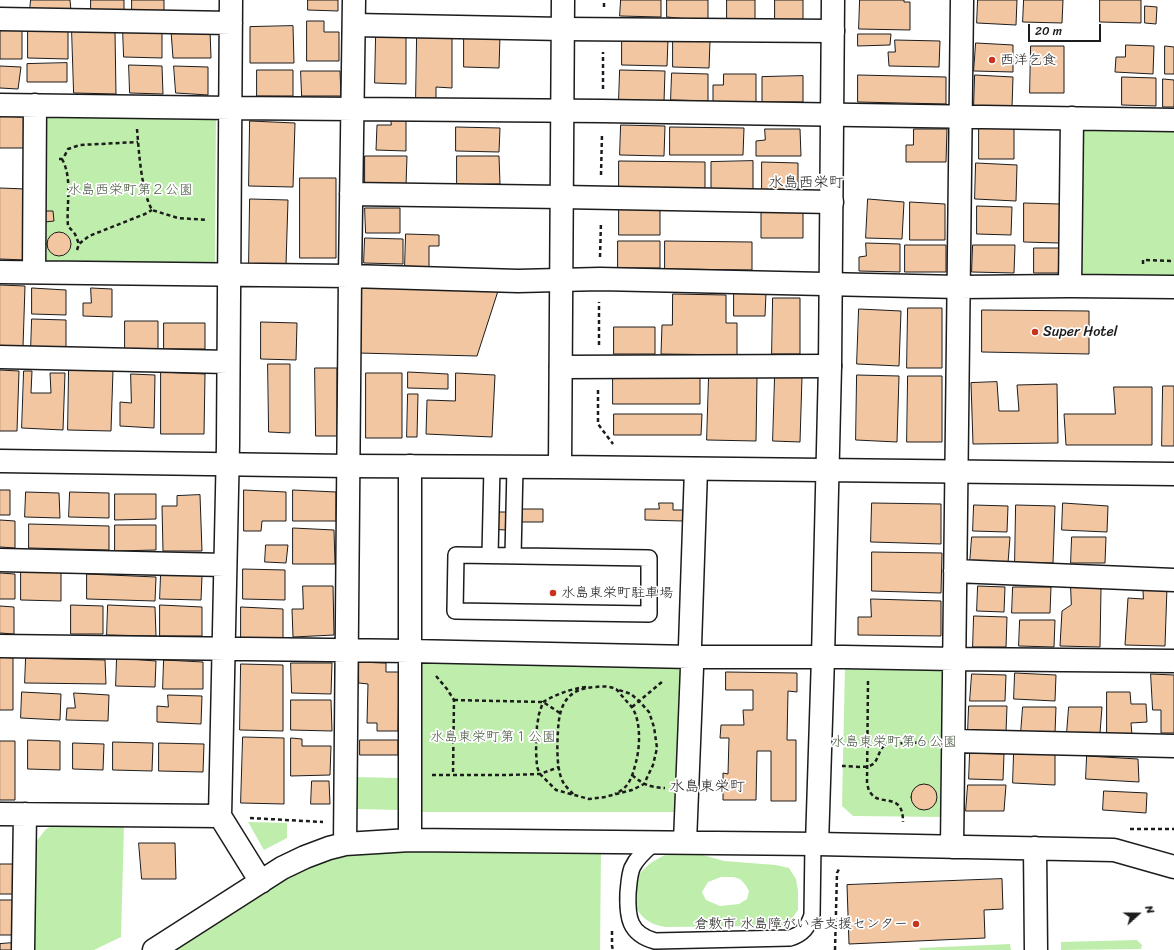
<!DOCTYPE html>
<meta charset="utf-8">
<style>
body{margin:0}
#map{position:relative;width:1174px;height:950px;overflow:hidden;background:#fff;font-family:Sriracha,sans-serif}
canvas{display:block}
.north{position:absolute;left:1118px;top:894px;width:40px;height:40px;-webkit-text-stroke:3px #fff;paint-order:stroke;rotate:69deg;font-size:11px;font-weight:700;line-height:16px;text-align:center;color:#1c1c1c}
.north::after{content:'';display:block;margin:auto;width:14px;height:18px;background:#1c1c1c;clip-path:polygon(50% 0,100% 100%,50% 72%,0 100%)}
.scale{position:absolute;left:1028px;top:24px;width:73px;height:18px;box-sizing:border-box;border:2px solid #1c1c1c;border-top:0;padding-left:5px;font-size:12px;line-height:14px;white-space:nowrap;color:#1c1c1c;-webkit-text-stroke:3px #fff;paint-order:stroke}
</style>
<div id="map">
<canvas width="1174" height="950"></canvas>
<div class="north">N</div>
<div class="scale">20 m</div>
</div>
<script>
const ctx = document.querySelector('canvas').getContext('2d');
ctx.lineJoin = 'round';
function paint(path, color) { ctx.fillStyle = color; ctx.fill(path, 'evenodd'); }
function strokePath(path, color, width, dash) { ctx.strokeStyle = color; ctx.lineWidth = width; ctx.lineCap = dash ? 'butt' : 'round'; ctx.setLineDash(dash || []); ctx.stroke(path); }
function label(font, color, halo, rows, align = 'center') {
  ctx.font = font + ' Sriracha,"Klee One",sans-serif'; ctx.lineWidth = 3.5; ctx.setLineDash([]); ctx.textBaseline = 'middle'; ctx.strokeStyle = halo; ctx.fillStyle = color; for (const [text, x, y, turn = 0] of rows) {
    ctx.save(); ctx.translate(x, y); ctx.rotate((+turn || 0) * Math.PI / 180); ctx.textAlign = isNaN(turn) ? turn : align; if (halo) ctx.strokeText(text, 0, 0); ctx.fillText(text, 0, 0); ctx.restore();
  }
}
paint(new Path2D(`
 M44 113 216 115 215 266 43 265Z
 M1082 126 1174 129V277L1078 275Z
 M418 659 684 667 679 812H417Z
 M845 665 946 667 943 817 853 816 842 806Z
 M355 777 400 778V810L354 809Z
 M60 822 124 825 121 937 94 950H34L35 843 46 829Z
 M248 822 287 823V838L264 850Z
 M370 851 601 853 600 950H171L283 880 306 868 337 857Z
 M672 852H692L724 861 776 865 789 868 796 879 798 891V910L788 924 778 927 766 926 665 927C647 924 635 914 634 895 633 887 636 878 641 872 650 862 660 857 672 852ZM721 877C737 877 741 876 749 891L747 899 739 904 720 906 706 900 702 892 708 882Z
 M1137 940 1142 945 1141 949 1061 950V942Z
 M1010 944 1011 950H920L919 948Z`), '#bfeeac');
const building = new Path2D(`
 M31 0H70L71 11 30 10Z
 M91 0H124V11L91 10Z
 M132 0H164V12H132Z
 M308 0H338V11L308 10Z
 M621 0H661V17L620 16Z
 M667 0H708V21L667 17Z
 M727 0H755V23L727 22Z
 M775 0H803V22H775Z
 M860 0H904V2H910V30L859 29Z
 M978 0H1017L1016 25 977 23Z
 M1024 0H1063L1062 23 1023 22Z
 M1100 0H1141V23L1100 22Z
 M1145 6 1157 7 1156 24 1145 23Z
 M307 21H324V32H339V61H307Z
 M293 26 294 63H250V27Z
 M22 28V59H0V29Z
 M123 30H162V58L124 57Z
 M210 30 211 58H173L171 31Z
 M28 31H68V59L28 58Z
 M72 31 115 32 116 94 74 93Z
 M858 34H891L890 45 858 46Z
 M376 35H406V84L375 83Z
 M464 35 500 36 499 68 464 67Z
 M417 37H452V88L436 87V99H416Z
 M622 38 668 39 667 66 622 65Z
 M673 40 710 41 709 68 673 67Z
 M895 40 940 41 939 67 889 66 888 52H895Z
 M976 43 1013 45V72L974 71Z
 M1126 45 1154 46 1153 74 1115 72 1116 57H1125Z
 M1031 46H1064V93H1030Z
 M1165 46 1174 47V74H1165Z
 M67 63V82H27V64Z
 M129 65 162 66 163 94 130 93Z
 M0 66 21 67 18 89 0 88Z
 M174 66 208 67V95L176 93Z
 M257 70H293V96H257Z
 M620 70 665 71 664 102 619 100Z
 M301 71H340L341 96H302Z
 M672 73 708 74V101L671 100Z
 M724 74H756V103H713V85H723Z
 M858 75 946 77V104L858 102Z
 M975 75 1013 77 1012 108 974 107Z
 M803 76V102H762V77Z
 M1122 77 1156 78V106L1122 105Z
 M1163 79 1174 80V107H1163Z
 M0 116 24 117V148H0Z
 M391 120H406V151L376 150 377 125H391Z
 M250 121 295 123 293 187 249 186Z
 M621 125 665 126 664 156 620 155Z
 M456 127 500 128 499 152 456 151Z
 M670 127 744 128 743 155H670Z
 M979 128H1014V159H979Z
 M765 129H800L801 156H756V141L765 140Z
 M914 129H947L946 162H906V145H913Z
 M365 156H407L406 186H365Z
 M457 156H499L500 184 457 185Z
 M619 161 705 162V189L619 188Z
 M753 161V189H711V162Z
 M762 162 798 163V194H762Z
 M976 163 1017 165 1016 201 975 199Z
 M300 178H336V258H300Z
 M0 188 26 189 25 260 0 259Z
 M250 199 288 200 286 265 249 264Z
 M868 199 904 202 902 239 866 238Z
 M910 202 945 204V240H910Z
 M1024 203 1060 204 1059 243 1024 242Z
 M977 206 1012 207 1011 235 977 234Z
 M365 208H400V233H366Z
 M619 208H660V235H619Z
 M46 211H53L54 221 45 222Z
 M803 211V238H761V212Z
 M47 244a12 12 0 1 1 24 0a12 12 0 1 1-24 0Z
 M406 234 439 235V246H429V267L405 266Z
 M365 238 403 239V264L364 263Z
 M618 241H660V268H618Z
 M665 241 752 242V270L665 269Z
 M866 243 900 244V272L859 271V257L866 256Z
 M905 245H946V272H905Z
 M973 245H1015L1014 273 972 272Z
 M1034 248H1059V273H1034Z
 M0 285 25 286 23 347 0 346Z
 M360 287 498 291 477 356 358 353Z
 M32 288 66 290V315L32 314Z
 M91 288 112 289V317L83 316V303H91Z
 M734 293H766L765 316H734Z
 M673 294 726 295V323H737V355L661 354 662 325H672Z
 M773 298H800V354H772Z
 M908 308H942V368H907Z
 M859 309 901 311 899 366 857 364Z
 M982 310 1089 311V354L982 352Z
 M32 319 66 320V351L31 350Z
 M125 321H158V350H125Z
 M261 322 297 323 296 360 261 359Z
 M164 323H205V349H164Z
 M614 327H655V354H614Z
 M268 364H290V433L269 432Z
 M69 368 113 370 111 431 68 430Z
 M315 368H337V436H316Z
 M0 370 19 371 17 431H0Z
 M24 371H32L31 393H51L50 373H65L63 430 22 428Z
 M161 372 205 374 204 434H161Z
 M408 372 448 374V389L408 388Z
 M366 373H402V438H366Z
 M456 373 495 375 492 437 426 434 427 400 455 401Z
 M131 374 155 375 154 428 120 426V402L131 403Z
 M857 375 899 376 897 442 856 440Z
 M613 376 700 377V404H613Z
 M709 376 757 377 756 441 707 440Z
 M775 376 802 377 800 442 773 441Z
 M908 376H942V442H907Z
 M997 382 999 411H1019L1017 385 1057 384 1058 443 973 444 971 383Z
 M1163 386H1174V446H1162Z
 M1114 387H1152V445H1066L1064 414H1115Z
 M408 394H418L417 437H407Z
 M614 414H702L701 435H614Z
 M0 490H10V515H0Z
 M244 490 286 492V521H262L261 531H244Z
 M293 490 336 492V521H293Z
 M26 492 59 493 60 518 25 517Z
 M70 492 109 493V518L69 517Z
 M115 494H156V519L115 520Z
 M200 495 202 551H163L162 506H177V496Z
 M659 503H673V510H683V521L645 520V509H659Z
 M872 503 941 504V544L871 542Z
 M1063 503 1108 506 1107 532 1062 530Z
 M974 505 1008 506 1007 532 973 531Z
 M1016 505 1055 506 1053 563H1015Z
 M522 509H543V522H522Z
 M497 512H507V530L483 529V517H497Z
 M0 520 15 521V548L0 547Z
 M29 524 109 526V550L29 548Z
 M115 525H156V550L115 551Z
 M293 528 334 530 335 564H293Z
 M972 537H1010L1008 563H970Z
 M1072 537H1106L1105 563H1071Z
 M266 545H288L286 563 265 562Z
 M872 552 942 553 941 593 872 591Z
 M243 569 285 570V600L243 599Z
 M21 571 61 572V601L21 600Z
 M0 573 15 574V599H0Z
 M87 574 156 577 155 601 87 599Z
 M161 574 202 576 201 600 160 599Z
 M1143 584 1167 587 1165 646 1125 645 1128 598 1143 599Z
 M303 586H333L334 635 293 637 292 609H303Z
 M978 586 1005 587 1004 612 977 611Z
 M1013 587H1051L1050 613H1012Z
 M1071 587 1101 588 1100 647 1060 646 1062 611 1071 605Z
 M871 599 941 601V636L858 635V617H871Z
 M71 605 103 606V634H71Z
 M108 605 155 607 156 636 107 635Z
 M160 605 202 607V636H160Z
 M0 606 14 607V634L0 633Z
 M241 607 283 609V638H241Z
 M974 616 1007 617 1006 647H973Z
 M1020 620H1055L1054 647 1019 646Z
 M0 657 13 658V710H0Z
 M26 658 105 660 106 684 25 683Z
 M117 658 156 661 155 687 116 686Z
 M164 660 203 662V689H163Z
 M359 662 386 663V672H399L398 731H377V723H367L368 684 359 683Z
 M291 663H332L331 694 292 693Z
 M241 664 283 665V731L240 730Z
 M726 672 797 673V692L788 691 787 740H796V801H771V751H757L756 800H723V773L728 774 729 738H720L721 725H744L743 710H753V690H726Z
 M1015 673 1056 675 1055 701 1014 699Z
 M972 674 1006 675 1005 701H970Z
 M1151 674 1174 675V733H1161V710H1153Z
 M22 692 61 694 60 720 21 718Z
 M1107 692H1130L1131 704H1146L1147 722 1131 723 1132 735 1107 736Z
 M74 693 109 695 108 721 66 720 67 708H75Z
 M168 695 202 696 201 724 157 722V706L168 707Z
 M291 700H331L332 731 291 730Z
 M969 706H1007L1006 732H968Z
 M1023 707H1056L1055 733H1021Z
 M1069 707H1102L1100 733H1067Z
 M243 737 284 738V804L241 803Z
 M291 738 302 739V746H331L330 775 291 776Z
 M28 740 60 741V770L28 769Z
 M360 740H398V755H360Z
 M0 741H15V800H0Z
 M113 742 153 743 152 771 113 770Z
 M73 743 104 744 103 770 73 769Z
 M159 743 204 744 203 772 159 771Z
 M970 753 1004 754 1003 780 969 779Z
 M1014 753 1055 754V785L1013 783Z
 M1087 756 1138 759 1139 782 1086 779Z
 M312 781H329L330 804H311Z
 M911 797a13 13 0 1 1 26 0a13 13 0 1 1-26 0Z
 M968 785H1006L1004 811H966Z
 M1104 791 1147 793 1146 813 1103 810Z
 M139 843H175L176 879H142Z
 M0 864H13V894H0Z
 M1002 879 1003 909 984 910 985 938 849 944 847 885Z
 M0 900H16L15 935H0Z
 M13 943V950H0V944Z`);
paint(building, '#f3c6a2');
strokePath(building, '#1c1c1c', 1);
const service = new Path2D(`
 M456 555 649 558V614L455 611Z
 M490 555 492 467
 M513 556 515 467
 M655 842C646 850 637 857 632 868 629 876 629 884 628 893 627 917 629 934 655 941L790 938C803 934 808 927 812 915L813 844`);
const minor = new Path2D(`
 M231 0 228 445 220 816 261 882
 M0 19 231 23
 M354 25 563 29 833 31
 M0 105 231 108 602 111 1174 120
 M351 194 562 197 832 202
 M0 272 350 276 518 281 600 279 959 287 1070 286 1174 287
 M34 272 35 105
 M1070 286 1072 118
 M0 357 228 362
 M561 367 830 366
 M0 560 225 565
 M955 571 1174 580
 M0 646 410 651 691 657H844L954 659 1174 661
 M954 741 1174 746
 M0 814 220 816
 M410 840V466
 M685 842 692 668 690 646 696 469
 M345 844 350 276 354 0
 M952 847 962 0
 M1035 848 1036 950
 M23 950 25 814
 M154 950 282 868 305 857 329 848 345 844 410 840 817 844 1114 850 1174 867`);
const tertiary = new Path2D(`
 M0 461 348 466 560 467 1174 474
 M560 467 563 0
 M817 844 823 657 830 366 833 0`);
strokePath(service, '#1c1c1c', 18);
strokePath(minor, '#1c1c1c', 25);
strokePath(tertiary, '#1c1c1c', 25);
strokePath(new Path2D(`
 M604 7V0
 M603 89V52
 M137 129C139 152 141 190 152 210L178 218 207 220
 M59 159H62L64 157 68 149 80 145 138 142
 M62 159C73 179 66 205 68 226L75 234 79 244
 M601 175 602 134
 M77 250 79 244 89 236 145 214 152 210
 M600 257 601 222
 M1143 264V260L1174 261
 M599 345V302
 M598 390V424L613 444
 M436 676 447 689 454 700 453 775
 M868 681 867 783C868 786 868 790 870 792 879 808 903 790 903 822
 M586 687C570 689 557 694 543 702L539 714 537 726 536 751 537 767 540 774 556 790 589 799 605 797 632 790 644 784 653 765 657 748 654 727 649 712 639 701 631 694 616 689
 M454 700 543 702 560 713
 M632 707 663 681
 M842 766C850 766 861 768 869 766 880 763 877 748 887 744L929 742
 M432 775H508L540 774 559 767
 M632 775C644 785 649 787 665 788
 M573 794C571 791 567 788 565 785 556 774 557 745 558 731 559 705 567 688 596 687 602 686 612 686 617 690 619 692 621 695 623 697 626 701 630 704 633 709 641 723 640 747 636 762 632 777 630 787 615 794
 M250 818 323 822
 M1130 829H1174
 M612 931V946L613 950
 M835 950 837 873 839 869 840 868`), '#1c1c1c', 2.5, [4, 3]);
strokePath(service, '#fff', 15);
strokePath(minor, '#fff', 22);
strokePath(tertiary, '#fff', 22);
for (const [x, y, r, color] of [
 [992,60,4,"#c8321e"],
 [1035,332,4,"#c8321e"],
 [553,593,4,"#c8321e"],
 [916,924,4,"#c8321e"]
]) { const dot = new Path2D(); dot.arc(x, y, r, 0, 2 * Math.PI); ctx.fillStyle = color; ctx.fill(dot); strokePath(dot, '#fff', 1.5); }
label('14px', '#1c1c1c', '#fff', [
 ["西洋乞食",1000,60],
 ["Super Hotel",1043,332],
 ["水島東栄町駐車場",561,593],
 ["倉敷市 水島障がい者支援センター",908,924,"right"]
], 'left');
label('14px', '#4d5b47', '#fff', [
 ["水島西栄町第２公園",130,190],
 ["水島東栄町第１公園",493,737],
 ["水島東栄町第６公園",894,742]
]);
label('15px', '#1c1c1c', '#fff', [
 ["水島西栄町",806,183],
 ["水島東栄町",707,787]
]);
</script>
